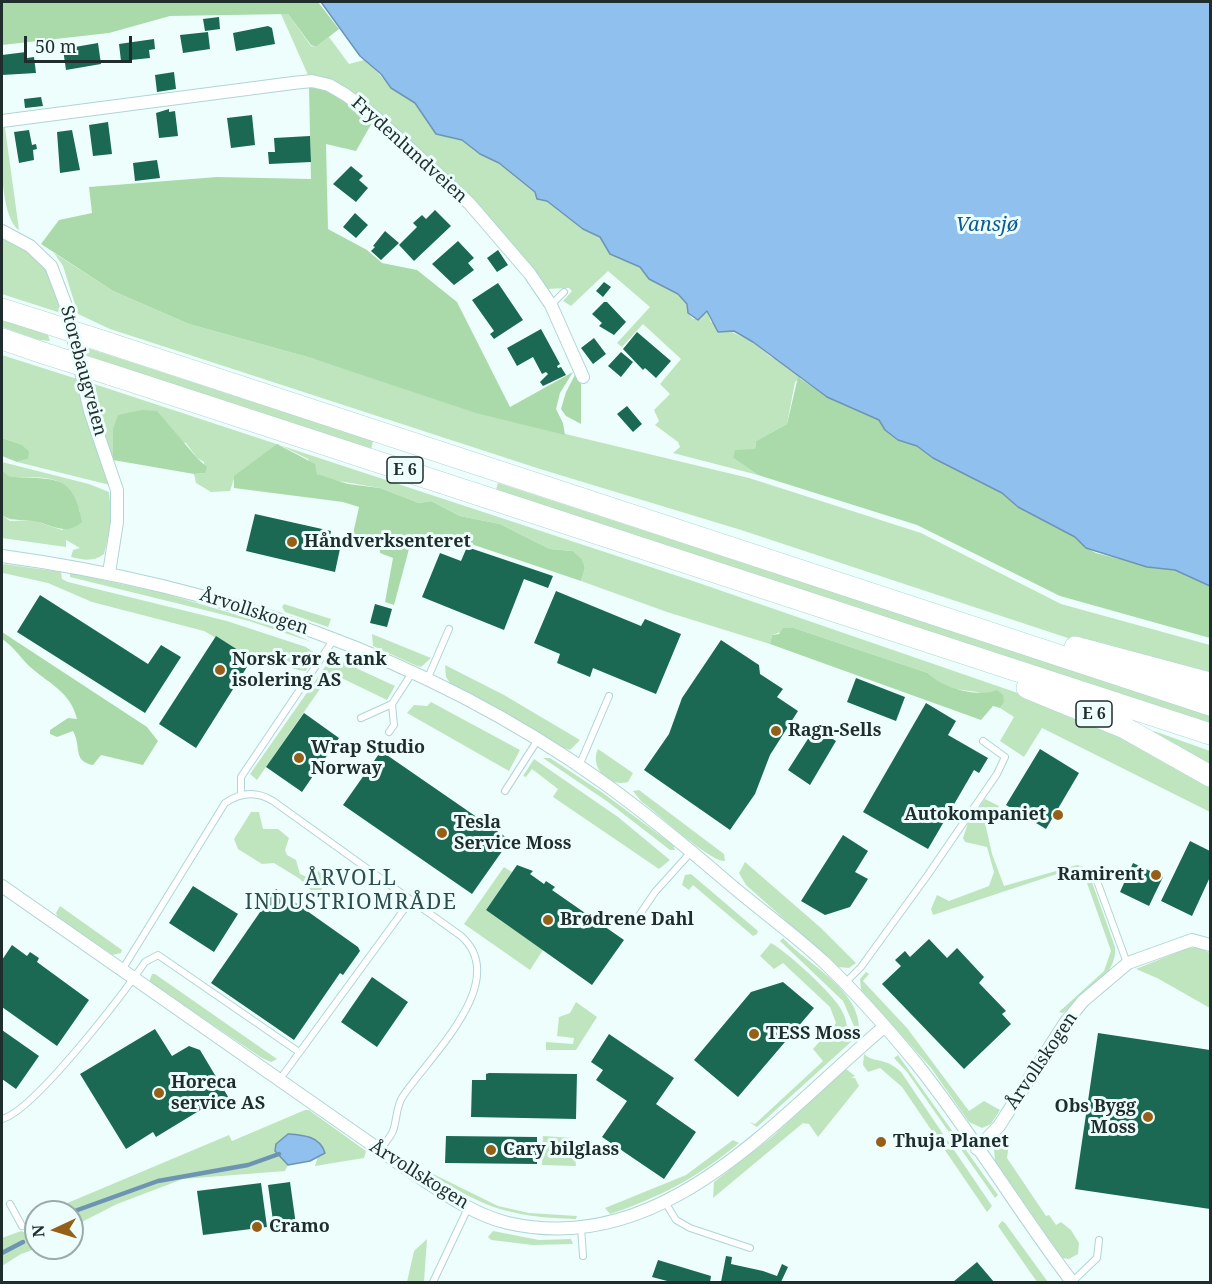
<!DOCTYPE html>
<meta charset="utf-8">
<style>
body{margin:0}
#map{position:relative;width:1212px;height:1284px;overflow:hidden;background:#eefefd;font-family:"Noto Serif",serif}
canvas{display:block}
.frame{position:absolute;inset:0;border:3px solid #1f2d2d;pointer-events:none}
.north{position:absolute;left:24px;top:1200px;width:60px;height:60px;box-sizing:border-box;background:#eefefd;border:2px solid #9baaaa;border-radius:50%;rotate:266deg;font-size:16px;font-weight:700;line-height:24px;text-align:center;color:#1f2d2d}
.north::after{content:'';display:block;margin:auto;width:21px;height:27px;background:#965f18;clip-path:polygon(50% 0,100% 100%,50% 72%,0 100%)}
.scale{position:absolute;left:24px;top:36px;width:108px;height:27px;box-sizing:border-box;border:3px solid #1f2d2d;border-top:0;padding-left:8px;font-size:18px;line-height:21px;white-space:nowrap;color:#1f2d2d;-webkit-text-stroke:4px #eefefd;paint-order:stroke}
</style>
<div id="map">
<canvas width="1212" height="1284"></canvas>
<div class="frame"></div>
<div class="north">N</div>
<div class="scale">50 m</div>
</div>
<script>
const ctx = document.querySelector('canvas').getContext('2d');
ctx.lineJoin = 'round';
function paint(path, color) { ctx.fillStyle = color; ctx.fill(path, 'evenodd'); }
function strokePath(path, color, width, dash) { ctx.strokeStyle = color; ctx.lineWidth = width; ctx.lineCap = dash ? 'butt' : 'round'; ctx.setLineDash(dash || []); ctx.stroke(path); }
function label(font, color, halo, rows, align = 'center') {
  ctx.font = font + ' "Noto Serif",serif'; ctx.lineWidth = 6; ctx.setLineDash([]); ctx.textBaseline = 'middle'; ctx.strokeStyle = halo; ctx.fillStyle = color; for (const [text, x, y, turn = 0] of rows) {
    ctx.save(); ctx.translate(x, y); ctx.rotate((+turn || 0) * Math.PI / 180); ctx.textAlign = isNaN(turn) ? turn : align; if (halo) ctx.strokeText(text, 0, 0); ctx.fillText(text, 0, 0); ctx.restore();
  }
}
paint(new Path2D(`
 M281 14H288L311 46 316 47 329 37 349 64 364 60 369 62 391 88 415 103 436 134 462 140 480 154 499 163 536 192 539 200 547 201 583 229 600 237 610 254 640 267 652 280 678 294 687 304 688 313 693 319 700 318 707 311 711 322 753 342 771 357 814 369 795 382 787 424 756 441 755 449 733 458 758 475 673 453 680 447 678 442 655 425 659 421 654 410 670 394 660 384 681 359 643 324 622 347 617 343 650 307 608 271 571 306 563 301 572 291 569 288 547 289 436 170 369 105 330 81 308 75Z
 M2 128H5L19 230C0 217 1 152 2 128Z
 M2 237C48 260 47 267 64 314L2 294Z
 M54 253 113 291 189 324 311 358 507 420 749 478 921 533 1061 604 1210 645V677L1092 646 741 530 540 469 110 329 78 314 63 266Z
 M2 319 48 335 50 341 39 340 2 327Z
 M81 346 373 441 371 450 82 354Z
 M2 355 77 379 85 415 110 485 17 462 28 459 20 444 2 438Z
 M88 382 693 581 1038 700 1082 717 1210 784V812L1042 728 1024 757 1000 741 1014 717 1000 708 1004 703C976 683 950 699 928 673L794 628 772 635 770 644 667 612 581 581 585 568 582 559 573 551 550 549 500 524 460 516 431 501 419 503 380 488 327 479 317 474 308 459 278 444 235 476 230 491 211 492 196 483 194 474 205 473 204 462 197 458 186 443 113 429V460L97 417Z
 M2 462 89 484 109 492 112 521 104 554C94 562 83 560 71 557L73 550 80 548 66 540V547L2 538V515L10 521 32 520 62 530 80 511C59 466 47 482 7 476L2 470Z
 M498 483 1210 715V724L526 500 496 490Z
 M4 564 61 572 62 579 68 582 227 621 306 647 315 653 306 671C289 670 273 658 256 654L252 659 204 631 92 602 48 583 3 573 2 567Z
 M70 573 163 593 275 626 312 642 249 621 70 577Z
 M284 604 331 619 328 627 285 612 282 607Z
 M372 634 431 658 421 667 417 666 373 646Z
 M332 657 395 686 387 700 331 673 257 780 250 774Z
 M445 665 504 695 580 740 570 750 564 748 450 683 446 677Z
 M431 702 520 750 509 771 407 713 414 705 427 706Z
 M1154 731 1210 751V766L1152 736Z
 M598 749 633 773 628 782C609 788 589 767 598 749Z
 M543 758H550L603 793 673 845 675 850H670L608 802Z
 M534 759 618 817 670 860 659 869 553 797 558 789 532 769 526 777 523 776Z
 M639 790 724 854 725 861C710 862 656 812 641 801L633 791Z
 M985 799 999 806 986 827 992 854 1004 886 1077 865C1082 866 1085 867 1088 871L1115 947C1118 975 1083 996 1063 1013L1059 1012 1104 971 1111 951 1081 866 933 915 931 909 937 895 949 901 989 886 994 872 987 847 965 842 963 838 968 823Z
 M251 812H259L263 829H278L289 838 285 850 287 855 296 860 300 874 312 879 318 871 330 878 320 891 311 890 300 879 274 863 262 864 238 849 234 839Z
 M745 862 821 928 856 963 849 968 838 967 746 885 739 873Z
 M504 867 512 872 486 910 543 950 530 970 464 924Z
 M691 874 758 931 757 934 753 936 693 885 689 890 682 885 685 875Z
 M60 906 122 950 121 953 113 955 58 918 56 913Z
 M783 938C808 965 862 990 859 1032L857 1033 843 1001 780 941Z
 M771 943C787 952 834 994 842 1011 848 1021 846 1033 852 1041L757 1127 749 1122 755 1124 823 1061 813 1049 836 1023 830 1007 783 963 774 969 760 956Z
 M1188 948H1199L1210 953V1008L1157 978 1136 969Z
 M866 972 869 974 863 981 907 1028 969 1111 984 1101 1000 1110 991 1124 982 1128 969 1122 931 1068 861 990 860 979Z
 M152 974H155L277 1059 271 1062 262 1058 149 982Z
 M576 1002 597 1017 576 1050H546V1042L573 1044 574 1038 557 1036 559 1017 570 1013Z
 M864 1054C875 1064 884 1056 901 1072L992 1206 987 1212 902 1087 880 1068 868 1072 863 1065Z
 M898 1055 998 1195 995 1198 907 1072 894 1058Z
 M846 1069 855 1076 851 1078H855L859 1086 818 1137 809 1124 803 1123 713 1198 714 1182 772 1137Z
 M305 1110H309L366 1151 364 1158 315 1166 318 1156 313 1138 288 1134 276 1144 275 1150 288 1165 285 1171 183 1179 117 1204 72 1227V1212H46L229 1135 232 1141Z
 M1004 1132 1010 1136 1007 1158 1046 1216 1049 1215 1056 1225 1061 1222 1071 1230 1079 1243 1078 1254 1069 1259 1062 1258 995 1161 994 1149Z
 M543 1136 573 1138 576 1166 542 1165Z
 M733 1140 739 1143C700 1176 659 1198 610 1214L605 1208 686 1175Z
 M425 1170 498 1206 529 1213 577 1216 576 1219C507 1217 482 1207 425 1170Z
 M1002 1221 1005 1223 1048 1282H1037L998 1226Z
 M21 1231 36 1237 38 1248 21 1254 2 1266V1238Z
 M493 1231 539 1240 571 1239 573 1244 533 1245 491 1240 488 1237Z
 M427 1239C426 1254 425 1267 424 1282H407L414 1251Z`), '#bfe5be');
paint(new Path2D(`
 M2 2H318L339 29 316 47 311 45 288 14 170 16 109 33 2 45Z
 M309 87C335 90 353 106 373 121L356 151 326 144 328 229 367 250 382 263 417 270 457 302 510 407 573 372 560 393 556 409 563 423 565 435 476 413 311 358 189 324 113 291 41 244 59 220 92 213 89 187 217 177 311 179Z
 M576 373 581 384V424L566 416 561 409 566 392Z
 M798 377 827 397 879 420 885 430 898 440 917 446 934 458 1002 493 1018 507 1075 537 1086 548 1096 553 1155 568 1175 570 1210 586V638L1060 596 917 525 758 475 733 458 735 450 755 449 756 441 787 424Z
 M142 410 157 411 197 458 207 467 205 473 194 474 113 460V429L118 415Z
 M2 438 20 444 29 451 28 459 17 462 2 456Z
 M277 444 315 464 317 474 348 484 380 488 419 503 431 501 460 516 500 524 550 549 573 551 582 559 585 568 581 581 468 543 423 540 409 549 394 605 385 602 393 558 380 553 379 543 374 538 353 534 359 507 343 502 234 488V476Z
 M2 470 8 476C46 482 73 467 82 522 65 537 52 524 33 521 21 518 13 523 2 515Z
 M783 628H794L928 673C941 688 979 698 997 690L1003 695 1004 703 1000 708 993 706 981 720 770 644 772 635 779 634Z
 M2 632 147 727 158 741 143 765 101 755 93 765C72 761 82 747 73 731L57 737 50 734V730L68 718 77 719C71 692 48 683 29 666 20 657 13 646 2 639Z`), '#abdaaa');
const water = new Path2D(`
 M321 2H1210V586L1175 570 1147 567 1086 548 1075 537 1018 507 1002 493 933 458 917 446 898 440 885 430 879 420 827 397 753 342 734 331 718 332 707 311 698 320 688 313 687 304 678 294 649 279 640 267 610 254 600 237 583 229 547 201 537 199 535 192 499 163 480 154 462 140 436 134 415 103 391 88 381 74 360 56Z
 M288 1134C303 1135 320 1136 325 1153L310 1161 288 1165 275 1151 276 1144Z`);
paint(water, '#90c0ee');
strokePath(water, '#6e94b4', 1.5);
strokePath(new Path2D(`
 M72 1212 158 1181 248 1165 279 1154
 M2 1253 23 1242`), '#6e94b4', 4.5);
paint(new Path2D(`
 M219 17 220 29 205 31 203 19Z
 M268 26 272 28 275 44 236 51 233 33Z
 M208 32 210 49 183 53 180 35Z
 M154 39 155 49 149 50 150 58 121 61 119 44Z
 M98 43 101 64 66 70 63 49Z
 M26 52 27 58 34 57 36 73 2 75V55Z
 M174 72 176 89 157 92 155 75Z
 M41 97 43 106 25 108 24 99Z
 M169 109V112L175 111 178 136 159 138 156 113Z
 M252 115 255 145 231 148 227 118Z
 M108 122 112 154 93 156 89 125Z
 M29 130 32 145 36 144 37 149 33 150 34 160 19 163 14 132Z
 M72 130 80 170 60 173 57 132Z
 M310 136 311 162 269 164 268 152H275L274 138Z
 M157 160 160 178 135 181 133 163Z
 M351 166 363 176 359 180 368 188 356 202 333 184Z
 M435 210 451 226 414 261 399 245 417 227 413 223 422 215 426 219Z
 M355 213 368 225 356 238 343 227Z
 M385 231 399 243 381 260 371 251 375 247 373 246Z
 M458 241 474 258 468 263 474 270 454 285 432 264Z
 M498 250 508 265 497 272 487 258Z
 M604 282 611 287 603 297 596 291Z
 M498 283 523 320 494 339 490 334 494 331 472 300Z
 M604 302H607L626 322 614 335 599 326 602 323 592 314Z
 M541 329 560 364 557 366 558 368 561 367 566 375 543 386 540 382 548 374 546 372 542 374 533 357 517 366 507 348Z
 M637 332 671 361 656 378 645 368 643 370 623 349Z
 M594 338 606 354 593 364 581 348Z
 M621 352 633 362 621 377 608 366Z
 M627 406 642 424 633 432 617 414Z
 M255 514 331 531 329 541 341 544 335 572 246 551Z
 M467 547 553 576 548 588 524 579 504 630 422 597 440 553 461 561Z
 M556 591 641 626 645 619 681 634 656 694 593 668 590 677 557 663 560 654 534 643Z
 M40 595 148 664 161 645 181 657 145 713 17 632Z
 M375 604 392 609 387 627 370 623Z
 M216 636 252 659 196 748 159 724Z
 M721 640 759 665 760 674 783 689 777 697 798 711 770 755 755 794 730 830 644 770 669 734 682 698Z
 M856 678 905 697 896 721 847 702Z
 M926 703 956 721 948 735 988 758 979 773 974 770 928 849 863 812Z
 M304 713 339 738 302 792 266 767Z
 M813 731 826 739 828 736 836 741 810 785 788 770Z
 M1040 749 1079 773 1046 829 1006 805Z
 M381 751 510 840 472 894 343 805Z
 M843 835 868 851 855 872 868 879 850 907 825 915 801 901Z
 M1190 841 1210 851V877L1192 916 1161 901Z
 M1133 863 1163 877 1149 906 1120 892Z
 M517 865 533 871 530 874 544 884 546 881 555 887 552 890 624 940 592 985 486 910Z
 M193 886 238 914 214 952 169 923Z
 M276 889 358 947 360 951 343 975 340 973 294 1040 211 983Z
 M929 939 947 958 957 948 984 977 979 983 1006 1011 1002 1014 1011 1024 964 1069 882 984 901 966 895 960 905 951 910 957Z
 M12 945 27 956 30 952 39 958 37 962 89 1000 57 1046 2 1007V960Z
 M372 977 408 1002 377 1047 341 1022Z
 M783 982 814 1008 738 1097 694 1060 751 992Z
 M155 1029 172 1056 189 1046 200 1050 230 1100 211 1111 207 1106 156 1137 153 1132 126 1149 80 1074Z
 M2 1030 39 1056 16 1089 2 1079Z
 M1098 1033 1210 1050V1209L1075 1189Z
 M609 1034 674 1078 656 1104 696 1132 664 1179 602 1137 627 1101 596 1080 603 1070 591 1062Z
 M489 1073 577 1074 576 1119 471 1117 472 1080H486V1074Z
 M446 1136 537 1137V1164L445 1163Z
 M290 1182 296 1225 274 1228 268 1185Z
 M261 1183 267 1227 203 1235 197 1191Z
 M726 1256 732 1257 731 1264 763 1271 777 1276 782 1264 788 1267 781 1282H721Z
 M658 1260 711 1276 710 1282H671L652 1277Z
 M977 1262 994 1282H953Z`), '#1b6953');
const service = new Path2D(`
 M551 305 564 292
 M427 680 449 629
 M361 718 392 704 412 673
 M389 732 394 725 392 704
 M579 766 609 696
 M505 791 537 741
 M241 795V777L334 639
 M1097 881 1127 963
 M636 920 655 892 691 852
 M122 970 225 803C241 792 257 791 273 801L461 936C512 981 429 1057 403 1096 396 1106 397 1120 393 1131 390 1138 384 1144 380 1150
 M845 983 861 967 927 876 997 774 1005 757 983 741
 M280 1079 411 900
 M2 1119C34 1111 123 994 145 962L158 955 299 1052
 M665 1202 676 1220 690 1228 750 1248
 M10 1204 22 1226
 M581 1228 583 1256
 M433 1282 468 1208
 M1072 1282 1097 1258 1099 1240`);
const minor = new Path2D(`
 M2 121 293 83 312 81 329 85 346 95 374 116 469 203 530 274 551 305 583 377
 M2 231 30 246 51 266 65 303 90 411 117 490V522L109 573
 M2 556C215 585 424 655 601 781 646 813 690 850 732 886 763 912 796 936 825 963 857 994 888 1029 916 1063 972 1133 1018 1211 1072 1282
 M2 886 404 1167C437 1188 470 1214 508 1223 664 1259 778 1116 884 1027
 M977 1149 999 1126 1065 1023 1083 1001 1128 963 1192 940 1210 945`);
const motorway = new Path2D(`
 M2 309 40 321
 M2 339 46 354
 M102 341 1210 705
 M109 374 1210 734
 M1075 647 1210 683
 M1027 688 1125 728 1210 776`);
strokePath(service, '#afd5d5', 8);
strokePath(minor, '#afd5d5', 14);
strokePath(motorway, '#afd5d5', 22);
strokePath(service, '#fff', 6);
strokePath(minor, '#fff', 12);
strokePath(motorway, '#fff', 21);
const motorwayBridge = new Path2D(`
 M40 321 102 341
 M46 354 109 374`);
strokePath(motorwayBridge, '#afd5d5', 22, []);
strokePath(motorwayBridge, '#fff', 21);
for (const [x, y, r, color] of [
 [292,542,6,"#965f18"],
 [220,670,6,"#965f18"],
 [776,731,6,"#965f18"],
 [299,758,6,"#965f18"],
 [1058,815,6,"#965f18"],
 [442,833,6,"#965f18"],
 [1156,875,6,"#965f18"],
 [548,920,6,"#965f18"],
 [754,1034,6,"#965f18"],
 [159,1093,6,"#965f18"],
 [1148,1117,6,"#965f18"],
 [881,1142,6,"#965f18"],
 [491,1150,6,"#965f18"],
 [257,1227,6,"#965f18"]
]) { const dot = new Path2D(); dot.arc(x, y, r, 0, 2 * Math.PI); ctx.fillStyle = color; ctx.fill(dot); strokePath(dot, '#eefefd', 2); }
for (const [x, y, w] of [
 [405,470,36],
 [1094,714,36]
]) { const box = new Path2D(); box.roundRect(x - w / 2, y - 13, w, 26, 4.5); ctx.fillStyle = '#eefefd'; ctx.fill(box); strokePath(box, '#1f2d2d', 1.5); }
label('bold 16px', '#1f2d2d', null, [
 ["E 6",405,470],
 ["E 6",1094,714]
]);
label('18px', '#1f2d2d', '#eefefd', [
 ["Frydenlundveien",409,150,42],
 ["Storebaugveien",83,371,75],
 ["Årvollskogen",254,612,18],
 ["Årvollskogen",1042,1061,-56],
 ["Årvollskogen",419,1175,32]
]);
label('bold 18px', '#1f2d2d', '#eefefd', [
 ["Håndverksenteret",304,542],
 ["Norsk rør & tank",232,660],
 ["isolering AS",232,681],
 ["Ragn-Sells",788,731],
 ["Wrap Studio",311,748],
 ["Norway",311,769],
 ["Autokompaniet",1046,815,"right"],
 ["Tesla",454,823],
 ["Service Moss",454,844],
 ["Ramirent",1144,875,"right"],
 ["Brødrene Dahl",560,920],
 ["TESS Moss",766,1034],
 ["Horeca",171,1083],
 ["service AS",171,1104],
 ["Obs Bygg",1136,1107,"right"],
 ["Moss",1136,1128,"right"],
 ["Thuja Planet",893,1142],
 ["Cary bilglass",503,1150],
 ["Cramo",269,1227]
], 'left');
label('italic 20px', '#0e5990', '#eefefd', [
 ["Vansjø",987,225]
]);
ctx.letterSpacing = '1.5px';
label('21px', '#2b4d4d', '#eefefd', [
 ["ÅRVOLL",351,879],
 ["INDUSTRIOMRÅDE",351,903]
]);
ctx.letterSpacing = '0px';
</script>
